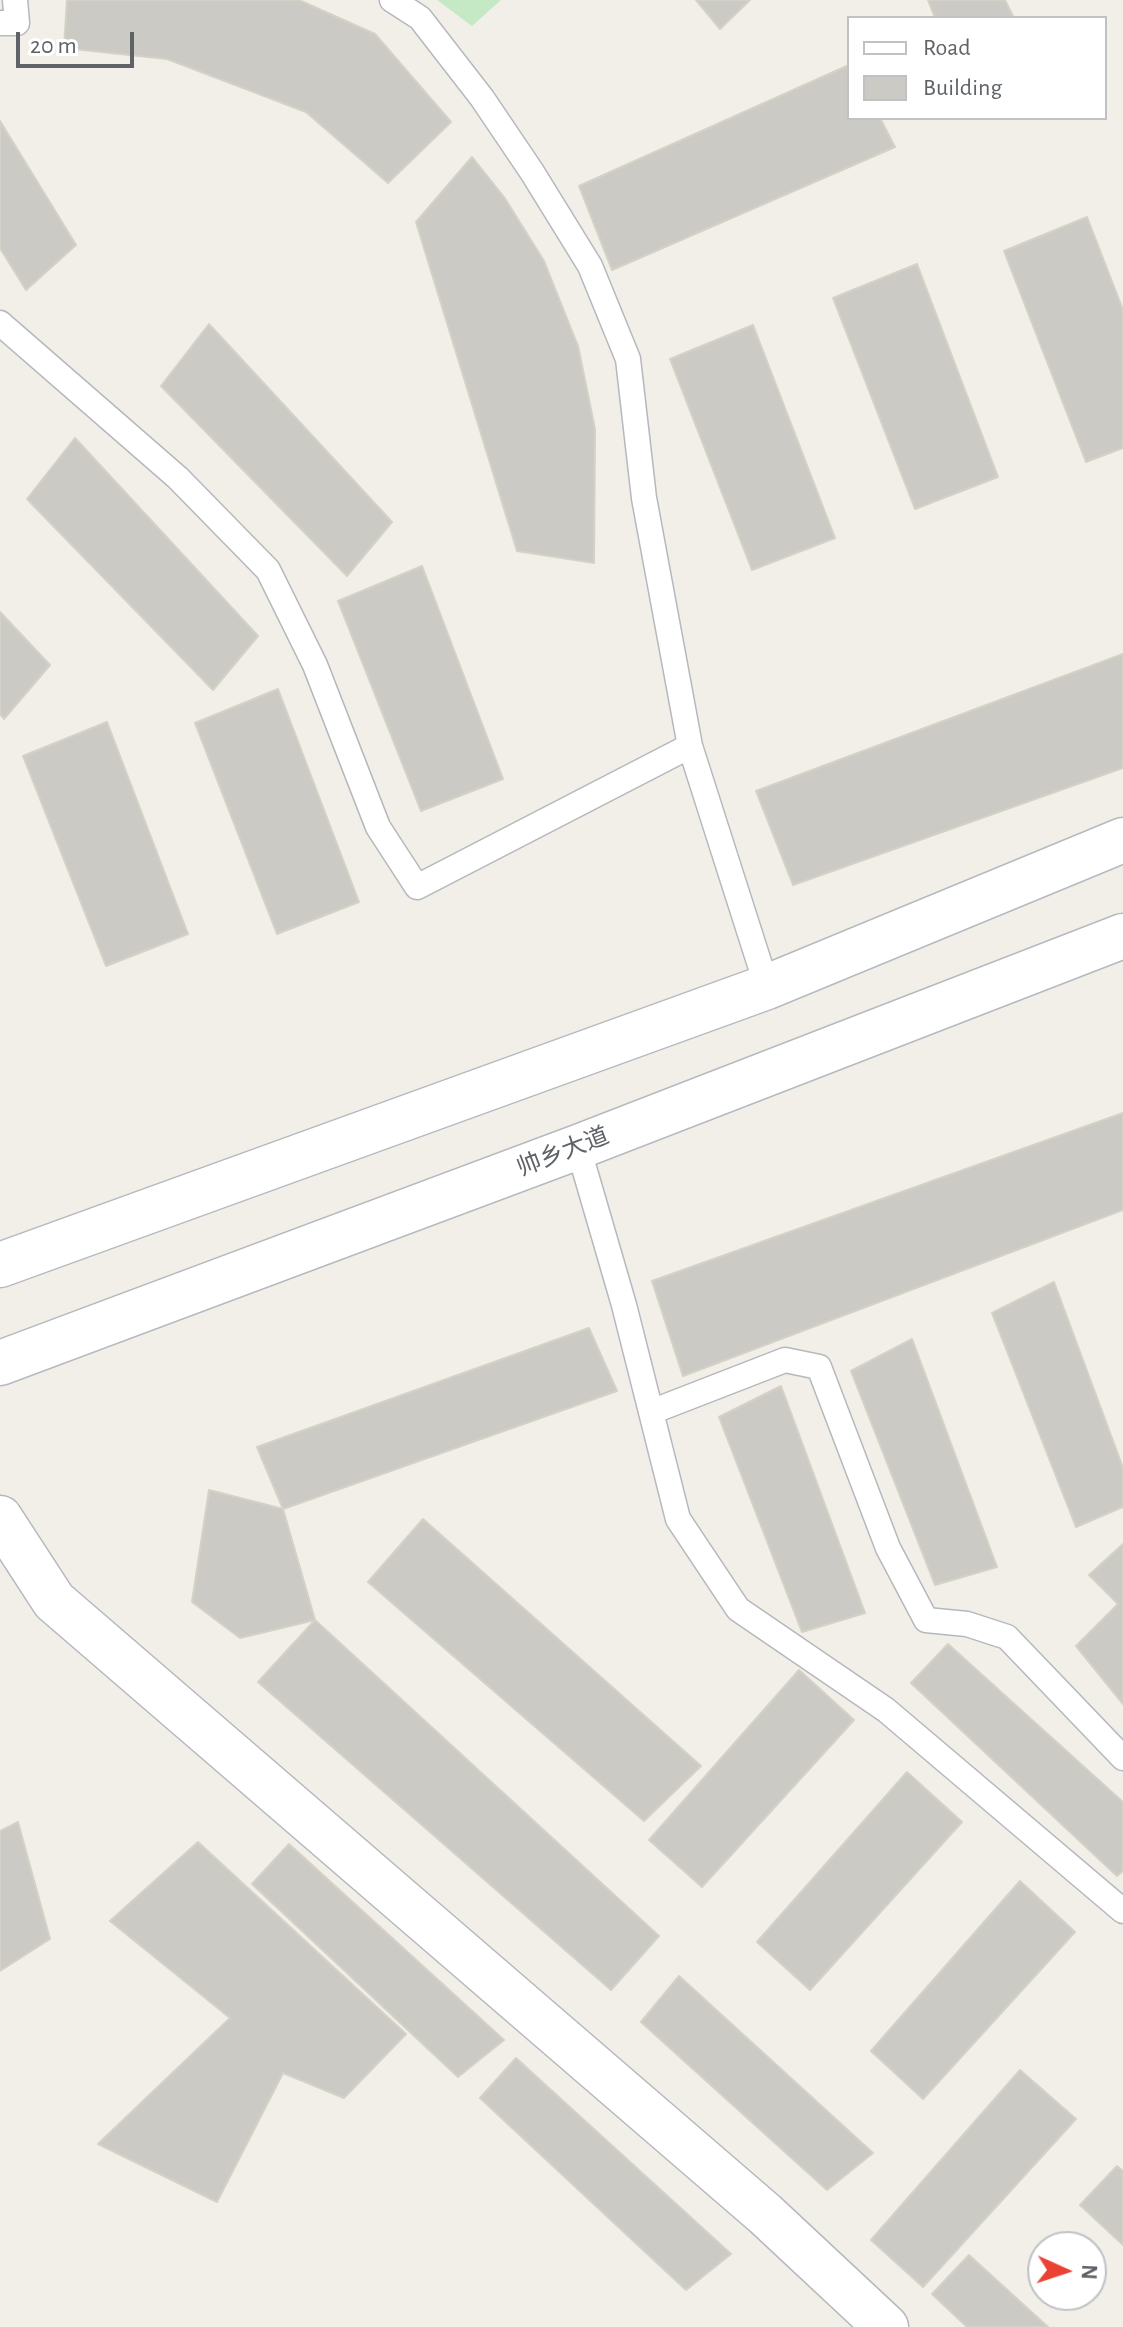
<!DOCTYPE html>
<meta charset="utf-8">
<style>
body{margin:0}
#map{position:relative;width:1123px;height:2327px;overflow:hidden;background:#f1efe8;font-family:"Alegreya Sans",sans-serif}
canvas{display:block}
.legend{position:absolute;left:847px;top:16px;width:260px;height:104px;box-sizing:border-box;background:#fff;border:2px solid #bfc1c3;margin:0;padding:10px 14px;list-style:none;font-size:24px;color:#5f6368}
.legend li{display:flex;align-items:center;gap:16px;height:40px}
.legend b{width:40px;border:2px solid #bfc1c3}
.north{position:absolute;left:1027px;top:2231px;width:80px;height:80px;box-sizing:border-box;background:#fff;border:2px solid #bfc1c3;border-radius:50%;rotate:93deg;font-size:22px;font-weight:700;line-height:32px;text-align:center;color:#5f6368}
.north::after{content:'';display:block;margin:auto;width:28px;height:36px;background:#ea4335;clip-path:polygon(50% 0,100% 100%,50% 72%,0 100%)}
.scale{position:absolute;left:16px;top:32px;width:118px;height:36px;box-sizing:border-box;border:4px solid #5f6368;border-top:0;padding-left:10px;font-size:24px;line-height:28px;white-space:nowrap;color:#5f6368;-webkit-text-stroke:6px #fff;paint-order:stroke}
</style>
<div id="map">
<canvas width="1123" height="2327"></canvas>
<ul class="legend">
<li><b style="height:10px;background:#fff"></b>Road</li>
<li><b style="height:22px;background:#cccac5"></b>Building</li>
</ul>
<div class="north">N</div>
<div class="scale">20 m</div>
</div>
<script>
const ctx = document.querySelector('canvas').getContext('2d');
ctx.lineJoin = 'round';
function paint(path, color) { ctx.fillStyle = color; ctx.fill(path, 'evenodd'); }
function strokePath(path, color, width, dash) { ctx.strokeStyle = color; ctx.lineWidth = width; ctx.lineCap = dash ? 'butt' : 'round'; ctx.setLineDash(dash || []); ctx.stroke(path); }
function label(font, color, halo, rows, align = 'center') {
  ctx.font = font + ' "Alegreya Sans","Noto Sans SC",sans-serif'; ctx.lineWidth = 6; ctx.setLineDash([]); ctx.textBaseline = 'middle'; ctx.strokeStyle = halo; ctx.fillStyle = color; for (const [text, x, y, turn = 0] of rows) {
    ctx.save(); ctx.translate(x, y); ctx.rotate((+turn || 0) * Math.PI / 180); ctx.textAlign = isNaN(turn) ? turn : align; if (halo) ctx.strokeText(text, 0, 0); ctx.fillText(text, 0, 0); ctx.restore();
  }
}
paint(new Path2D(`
 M437 0H501L472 26Z`), '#c5e8c5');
const building = new Path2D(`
 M67 0H299L375 34 451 122 388 183 306 112 167 59 64 48Z
 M696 0H750L720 29Z
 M928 0H1005L1014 18H935Z
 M849 65V118H880L895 147 612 270 579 186Z
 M0 121 76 245 26 290 0 248Z
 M472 157 504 197 544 261 578 346 595 429 594 563 517 551 416 222Z
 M1087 217 1123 310V448L1086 462 1004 251Z
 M917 264 998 477 915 509 833 298Z
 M209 324 392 522 347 576 161 386Z
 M753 325 835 538 752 570 670 359Z
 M75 438 258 636 213 690 27 499Z
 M422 566 503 779 421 811 338 601Z
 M0 612 50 665 4 719 0 714Z
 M1123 654V768L793 885 756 791Z
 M278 689 359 902 277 934 195 723Z
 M107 722 188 934 106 966 23 756Z
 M1123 1113V1210L683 1376 652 1281Z
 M1054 1282 1123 1468V1507L1076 1527 992 1313Z
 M589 1328 617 1391 283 1509 257 1447Z
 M912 1339 997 1567 935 1585 851 1371Z
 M781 1386 865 1613 802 1632 719 1417Z
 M209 1490 283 1509 315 1620 240 1638 192 1602Z
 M423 1519 701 1766 644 1821 368 1582Z
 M1123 1544V1704L1076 1646 1118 1604 1089 1575Z
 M315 1620 659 1936 611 1990 258 1682Z
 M948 1644 1123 1802V1871L1117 1876 911 1683Z
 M799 1670 854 1720 702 1887 649 1840Z
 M907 1772 962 1822 810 1990 757 1942Z
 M18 1822 50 1939 0 1971V1831Z
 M198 1842 406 2034 344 2098 283 2073 217 2202 98 2144 230 2018 110 1921Z
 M289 1844 504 2040 458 2077 252 1884Z
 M1020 1881 1075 1932 923 2099 871 2051Z
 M679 1976 873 2153 827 2190 641 2022Z
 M516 2058 731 2254 686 2290 480 2098Z
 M1020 2070 1076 2119 923 2287 871 2240Z
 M1117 2166 1123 2171V2245L1080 2205Z
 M969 2255 1048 2327H967L932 2294Z`);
paint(building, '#cccac5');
strokePath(building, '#d6d1c6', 2);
const service = new Path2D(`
 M392 0 420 18 482 98 532 172 590 266 628 359 644 498 690 746 767 987
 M0 23H17L15 0
 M0 323 178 478 268 570 315 665 378 827 417 887 690 746
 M578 1147 624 1305 678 1519 738 1609 886 1710 1123 1911
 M651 1412 785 1360 819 1367 888 1548 926 1620 967 1624 1007 1637 1123 1758`);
const minor = new Path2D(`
 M0 1518 54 1601 765 2214 886 2327`);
const secondary = new Path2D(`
 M0 1265 767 987 1123 840
 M0 1363 578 1147 1123 936`);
strokePath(service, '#b5b8bc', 27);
strokePath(minor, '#b5b8bc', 47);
strokePath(secondary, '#b6babf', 47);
strokePath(service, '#fff', 24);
strokePath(minor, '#fff', 44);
strokePath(secondary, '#fff', 44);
label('24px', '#5f6368', '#fff', [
 ["帅乡大道",563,1152,-21]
]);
</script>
